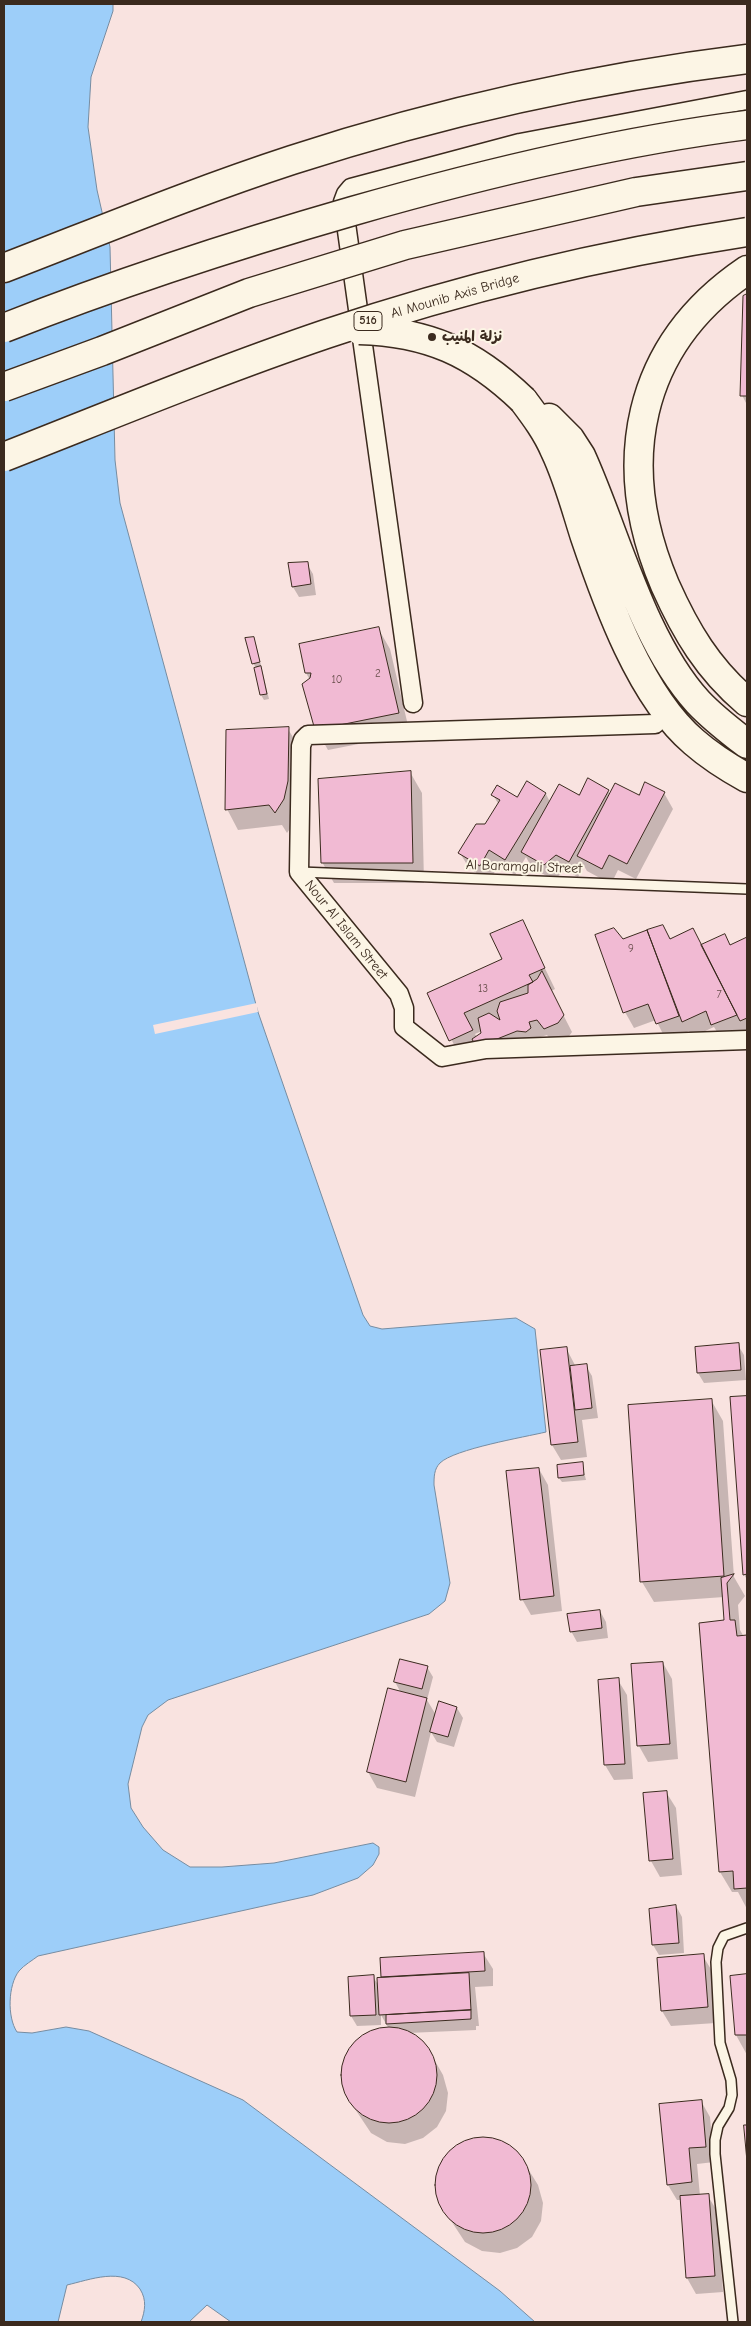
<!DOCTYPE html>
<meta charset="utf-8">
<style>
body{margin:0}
#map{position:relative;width:751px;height:2326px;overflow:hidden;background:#f9e3e0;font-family:"Comic Neue",sans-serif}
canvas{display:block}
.frame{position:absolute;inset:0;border:5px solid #3b2a1e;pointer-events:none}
</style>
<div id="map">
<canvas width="751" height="2326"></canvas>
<div class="frame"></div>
</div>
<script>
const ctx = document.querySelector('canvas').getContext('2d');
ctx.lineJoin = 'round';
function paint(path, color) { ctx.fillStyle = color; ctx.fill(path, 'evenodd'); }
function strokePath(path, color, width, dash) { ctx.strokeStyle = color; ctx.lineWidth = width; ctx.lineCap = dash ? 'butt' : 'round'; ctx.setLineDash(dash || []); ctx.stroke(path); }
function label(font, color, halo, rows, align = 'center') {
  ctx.font = font + ' "Comic Neue","Playpen Sans Arabic",sans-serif'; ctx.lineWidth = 4; ctx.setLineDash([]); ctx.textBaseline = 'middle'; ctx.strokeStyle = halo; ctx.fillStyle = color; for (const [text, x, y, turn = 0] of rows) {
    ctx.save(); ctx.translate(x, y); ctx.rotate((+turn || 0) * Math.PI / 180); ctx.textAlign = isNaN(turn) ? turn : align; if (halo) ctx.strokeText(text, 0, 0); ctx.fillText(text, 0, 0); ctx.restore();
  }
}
const water = new Path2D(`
 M4 4H113V11L91 77 88 127 97 190 110 247 115 460 120 503 258 1012 363 1315 370 1326 382 1329 516 1318 535 1329 546 1432C525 1437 454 1449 440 1463 434 1469 434 1477 434 1485L450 1583 445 1601 429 1614 168 1700 148 1715 142 1727 128 1784 131 1808 143 1827 163 1850 190 1867H222L274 1863 373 1843 379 1847V1854L373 1865 358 1878 313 1895 38 1956C33 1960 24 1965 19 1971 8 1985 7 2017 17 2032L32 2033 66 2027 89 2031 243 2100 500 2291 535 2322H231L207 2305 189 2322H141C145 2311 147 2300 140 2289 124 2266 89 2280 67 2285L58 2322H4Z`);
paint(water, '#9dcef9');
strokePath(water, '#768ca1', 1);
paint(new Path2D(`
 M257 1003 258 1012 155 1034 153 1025Z`), '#f9e3e0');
paint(new Path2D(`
 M747 295V405L742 395 744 297Z
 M307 564 313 574 316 595 299 597 293 587Z
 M378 628 390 649 410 734 328 750 316 729 310 680 306 673Z
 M253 639 256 644 269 699 264 700 261 695 257 669 253 663Z
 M288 729 300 749 296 820 287 833 282 825 238 830 227 809Z
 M410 772 422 793 424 883H334L322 862Z
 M608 791 610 795 639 796 664 793 673 809 636 879 618 870 611 884 587 871 584 866 578 877 565 870 554 880 532 868 526 857 515 875 499 865 489 881 469 868 460 853 486 826 499 805 493 795 517 799 546 794 550 802Z
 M522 921 555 989 551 991 572 1032 567 1039 554 1044 547 1035 537 1038 539 1044 490 1056 485 1060 480 1053 462 1061 429 994 503 960ZM482 1031V1033L477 1037 475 1034Z
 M663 926 671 940 702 946H730L747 938V1030L722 1040 714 1027 692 1037 689 1031 666 1040 656 1020 634 1028 625 1012 622 941Z
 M738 1345 744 1355 746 1380 704 1383 698 1373 696 1348Z
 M566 1348 576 1367 586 1366 592 1376 598 1418 582 1420 587 1457 561 1460 552 1445ZM568 1365H571L574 1391H571Z
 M747 1397V1580L744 1574 732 1398Z
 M711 1400 723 1421 734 1577 745 1596 738 1605 740 1630 744 1637 747 1636V1909L738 1892H732L720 1872 725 1621 724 1597 654 1602 642 1582Z
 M582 1464 586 1480 562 1482 559 1478Z
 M539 1469 548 1485 562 1611 531 1615 522 1599Z
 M600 1611 606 1622 608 1638 577 1642 571 1631Z
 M663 1663 672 1679 678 1759 648 1762 639 1746 633 1665Z
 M427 1667 433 1677 427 1700 436 1715 457 1708 463 1718 454 1747 437 1742 431 1732 415 1797 377 1788 368 1772 401 1693 395 1682Z
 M618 1680 627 1695 633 1779 614 1780 605 1765Z
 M666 1792 676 1808 682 1875 660 1877 651 1861 644 1794Z
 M676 1906 682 1917 684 1953 659 1955 653 1945Z
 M483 1953 493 1969V1986L475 1987 479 2026H476V2030L408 2033 420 2040 431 2054 443 2075 448 2093 446 2111 437 2127 423 2138 405 2144 387 2142 371 2133 347 2097 342 2079 344 2061 353 2045 368 2034 389 2029 381 2015V2025L357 2026 351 2016 373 1977 379 1986 384 1979 382 1976Z
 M703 1956 712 1971 716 2023 671 2026 662 2011Z
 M747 1976V2055L736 2035 732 1977Z
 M701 2101 710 2117 714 2162 697 2164 700 2196H708L717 2211 723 2292 696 2294 687 2278 681 2200H677L668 2185Z
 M479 2139 498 2141 514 2149 525 2164 538 2185 543 2203 541 2221 532 2237 517 2248 500 2253 482 2251 465 2242 442 2207 436 2189 439 2171 447 2155 462 2143Z`), '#0003');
const building = new Path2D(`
 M747 294V396H740L743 296Z
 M308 562 311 584 292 587 288 563Z
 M379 627 399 713 315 730 302 684 310 678 311 673H305L299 644Z
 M254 637 260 662 252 664 245 638Z
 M261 666 267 694 260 695 254 668Z
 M289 727 288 781 284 799 275 813 269 805 225 810 226 730Z
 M411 771 413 863H321L318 779Z
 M588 778 609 790 569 862 556 855 544 865 521 852 559 784 579 795Z
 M527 781 546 793 505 860 489 850 480 866 458 853 476 824H485L500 800 491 795 497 785 517 797Z
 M645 782 665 792 627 864 609 855 602 869 577 856 615 783 639 795Z
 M523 920 545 968 529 975 533 982 464 1013 473 1030 449 1041 427 993 502 959 490 934Z
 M663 925 670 939 693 928 737 1015 711 1025 706 1011 682 1022 647 930Z
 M614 928 623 939 647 930 679 1016 656 1024 648 1004 623 1013 595 935Z
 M725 934 730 945 747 937V1018L740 1021 701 945Z
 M542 971 564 1015 558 1023 544 1029 537 1020 529 1022 531 1028 526 1032 517 1031 497 1039 481 1041 475 1045 472 1039 481 1033 478 1018 489 1013 500 1020 497 1011 500 1002 528 993V985L537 979Z
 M739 1343 741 1370 697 1373 695 1347Z
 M567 1347 578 1442 551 1445 540 1350Z
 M587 1364 592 1408 575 1410 570 1366Z
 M747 1396V1574L743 1575 730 1397Z
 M712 1399 724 1576 640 1582 628 1405Z
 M583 1462 584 1475 558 1478 557 1465Z
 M539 1468 554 1596 520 1600 506 1471Z
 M734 1574 727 1583 730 1620H735L737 1636 747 1635V1888L734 1889 733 1871 719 1872 699 1623 724 1620 721 1578Z
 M600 1610 602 1628 570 1632 567 1614Z
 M400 1659 428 1666 422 1689 394 1682Z
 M663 1662 670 1744 637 1746 631 1664Z
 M619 1678 625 1764 604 1765 598 1680Z
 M388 1688 427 1698 406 1782 367 1772Z
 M439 1701 457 1707 448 1737 430 1732Z
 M667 1791 673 1859 649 1861 643 1793Z
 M676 1905 679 1943 652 1945 649 1909Z
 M484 1952 485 1971 381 1977 380 1958Z
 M704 1954 708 2007 661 2011 657 1958Z
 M469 1973 471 2010 379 2015 377 1978Z
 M747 1974V2035H735L730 1976Z
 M374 1975 376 2015 350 2016 348 1977Z
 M471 2010V2019L386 2024V2015Z
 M341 2075a48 48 0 1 1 96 0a48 48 0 1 1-96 0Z
 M702 2100 706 2147 689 2148 692 2182 667 2185 659 2104Z
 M744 2125H747V2161Z
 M435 2185a48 48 0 1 1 96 0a48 48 0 1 1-96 0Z
 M709 2194 715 2276 686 2278 680 2196Z`);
paint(building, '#f1bad3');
strokePath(building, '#3b2a1e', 1);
const service = new Path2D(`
 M300 872 747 889
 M733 2322 715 2154V2140L718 2126 729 2108 732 2095 731 2080 720 2043 716 1962 718 1948 724 1936 747 1928`);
const minor = new Path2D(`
 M413 703 343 202 346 194 351 188 520 143 747 100
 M655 724 308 735 303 740 301 746 299 872 399 994 404 1008V1027L442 1057 486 1049 747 1040`);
const motorway = new Path2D(`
 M4 268C100 231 194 192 292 160 440 112 593 78 747 59
 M747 270C635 346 614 465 665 585 686 632 708 669 747 702
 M523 400C535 416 547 432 555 451 568 478 576 509 585 537 607 602 641 697 694 742 710 756 729 768 747 778
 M549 418 570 439 581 456C616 533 641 639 698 702 713 718 730 731 747 744`);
strokePath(service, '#3b2a1e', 12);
strokePath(minor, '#3b2a1e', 21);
strokePath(motorway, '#3b2a1e', 31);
strokePath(service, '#fcf5e5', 9);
strokePath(minor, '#fcf5e5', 18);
strokePath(motorway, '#fcf5e5', 28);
const motorwayBridge = new Path2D(`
 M4 328C118 283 235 245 353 211 482 174 614 142 747 125
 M359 330C428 332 473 352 523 400
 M4 387 102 351 249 293 405 245 636 192 747 176
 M4 457C111 415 217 371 326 334 462 288 604 254 747 232`);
strokePath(motorwayBridge, '#3b2a1e', 31, []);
strokePath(motorwayBridge, '#fcf5e5', 28);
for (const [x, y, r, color] of [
 [432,337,5,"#3b2a1e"]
]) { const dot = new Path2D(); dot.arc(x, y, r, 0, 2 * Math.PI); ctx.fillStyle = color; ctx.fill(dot); strokePath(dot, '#fcf5e5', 2); }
label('11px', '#684e4b', null, [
 ["2",378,674],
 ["10",337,680],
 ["9",631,949],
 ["13",483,989],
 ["7",719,995]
]);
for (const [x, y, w] of [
 [368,321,28]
]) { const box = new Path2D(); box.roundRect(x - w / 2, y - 9.5, w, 19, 4); ctx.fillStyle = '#fcf5e5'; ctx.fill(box); strokePath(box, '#3b2a1e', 1); }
label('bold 12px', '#3b2a1e', null, [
 ["516",368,321]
]);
label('14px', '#3b2a1e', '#fcf5e5', [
 ["Al Mounib Axis Bridge",455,296,-16],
 ["Al Baramgali Street",524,867,2],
 ["Nour Al Islam Street",346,930,51]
]);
label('bold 14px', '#3b2a1e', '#fcf5e5', [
 ["نزلة المنيب",442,337]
], 'left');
</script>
